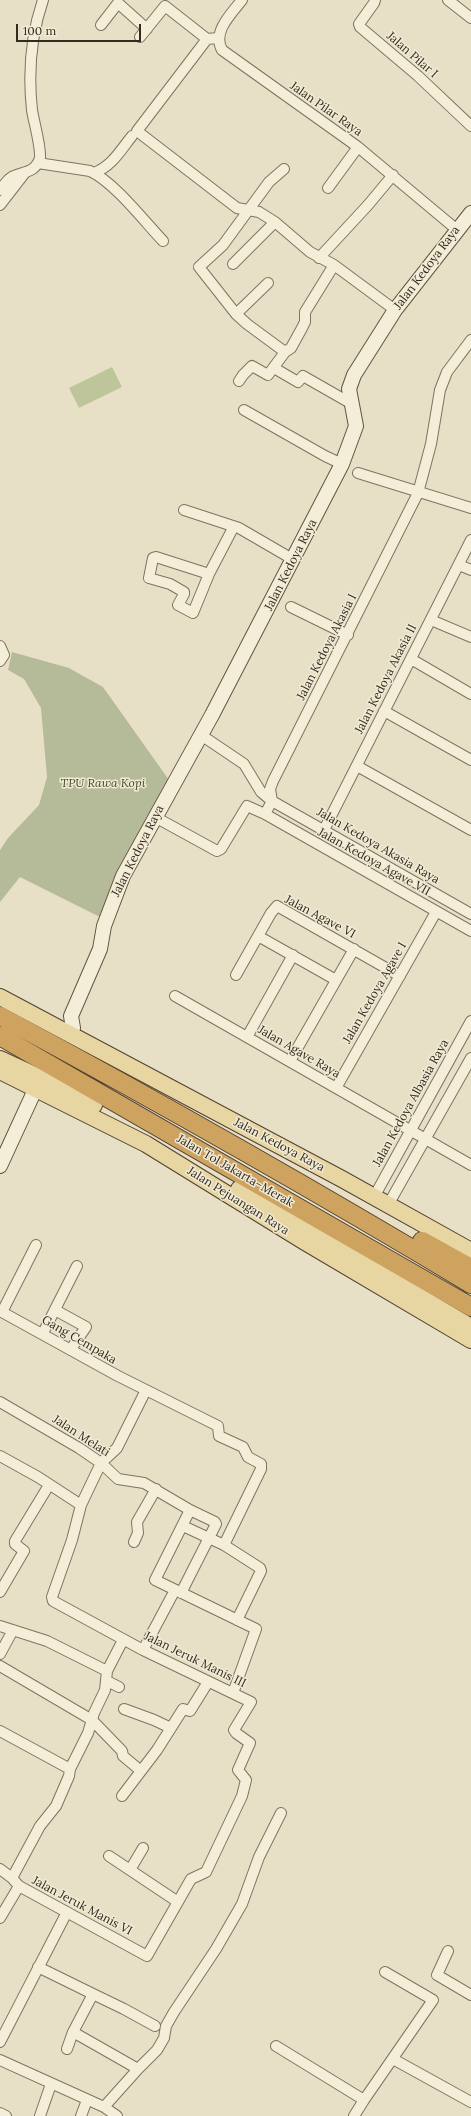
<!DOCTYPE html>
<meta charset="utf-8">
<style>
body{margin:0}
#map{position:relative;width:471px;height:2116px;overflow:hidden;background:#e8e0c6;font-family:Lora,serif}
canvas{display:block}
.scale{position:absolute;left:16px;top:24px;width:125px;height:18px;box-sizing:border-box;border:2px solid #332a20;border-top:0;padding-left:5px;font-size:12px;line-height:14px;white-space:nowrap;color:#332a20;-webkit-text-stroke:3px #f1ead4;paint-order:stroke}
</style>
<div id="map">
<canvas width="471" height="2116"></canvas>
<div class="scale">100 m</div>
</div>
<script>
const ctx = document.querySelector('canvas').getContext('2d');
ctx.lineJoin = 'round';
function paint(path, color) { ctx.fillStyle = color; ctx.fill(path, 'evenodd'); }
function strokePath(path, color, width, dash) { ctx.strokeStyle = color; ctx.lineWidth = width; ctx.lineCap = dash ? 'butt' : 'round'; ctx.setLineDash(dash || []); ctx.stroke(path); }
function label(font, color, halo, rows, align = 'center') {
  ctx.font = font + ' Lora,serif'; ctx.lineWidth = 3; ctx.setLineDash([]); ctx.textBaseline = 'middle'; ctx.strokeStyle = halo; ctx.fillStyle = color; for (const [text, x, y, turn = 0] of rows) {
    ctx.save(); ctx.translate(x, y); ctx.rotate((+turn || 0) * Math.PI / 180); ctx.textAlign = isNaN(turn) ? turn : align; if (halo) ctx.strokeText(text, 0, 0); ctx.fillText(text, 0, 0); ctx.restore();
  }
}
paint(new Path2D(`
 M112 367 122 387 79 408 69 388Z`), '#bec59b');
paint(new Path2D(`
 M12 652 69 668 103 687 169 780 102 918 20 877 0 902V850L8 838 39 805 47 777 41 708 24 679 8 670Z`), '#b5bb99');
const street = new Path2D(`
 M242 0C231 14 212 32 222 50L358 147 456 229
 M375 0 374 3 359 24 360 27 418 76 471 126
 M448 0 471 18
 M101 25 118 3 147 29
 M140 37 165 6 207 39
 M218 38 207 39 137 131 237 208 259 212 275 222 310 252 334 265 395 310
 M38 163 90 171C114 182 144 221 163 241
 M94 173C112 166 120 151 132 136
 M328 188 358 147
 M0 190C4 185 8 178 14 176 25 171 35 173 40 158 41 146 34 123 32 110 28 73 31 35 43 0
 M0 205 24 174
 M319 258 368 205 393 175
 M233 264 275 222
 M236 314 268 283
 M285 352 291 348 302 328 305 322V312L334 265
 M274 368 298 382 303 376 352 404
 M239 381 243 375 252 366 268 375 285 352 247 324 236 314 199 267 223 245 269 182 284 169
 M244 410 325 456 342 464
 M358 473 471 508
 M184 510 239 528 294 560
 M459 565 471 570
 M209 574 156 557 153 558 149 578 170 584 184 592V594L178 605 193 613 209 574 233 528
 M291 607 348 635
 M431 620 471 637
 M0 646 4 655 0 661
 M411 659 471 694
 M384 711 471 760
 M201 735 244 764 261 792 272 801 471 914
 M357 766 471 830
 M265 814 272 801 270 789 273 781 418 493 431 444 440 390 447 372 471 340
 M155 817 217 851 221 849 247 806 265 814 471 931
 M324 830 471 540
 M258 936 336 980
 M236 975 271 913 277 906 400 976
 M175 996 471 1165
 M247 1037 293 955
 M290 1061 354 949
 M336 1088 436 912
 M374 1197 471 1021
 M388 1205 471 1058
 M55 1310 86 1327 71 1349
 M0 1311 118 1376 218 1426 219 1436 243 1447 248 1457 261 1464V1469L224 1545
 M2 1312 36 1245
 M43 1333 77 1266
 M0 1402 79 1448 101 1463 118 1479 144 1483 190 1510 215 1522 216 1524 181 1593
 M0 1456 38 1477 81 1505
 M190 1510 155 1580 256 1629 233 1693
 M183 1526 224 1545 260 1568 261 1571 237 1620
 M134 1542 138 1533 137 1522 156 1489
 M0 1592 24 1551 15 1544V1541L49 1485
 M0 1626 47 1641 107 1671
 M123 1640 107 1671 105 1690 94 1713 88 1733 70 1769 69 1776 56 1806 40 1826 12 1878 19 1886 147 1956 191 1879 206 1872 242 1796 246 1780 238 1770 250 1743 236 1733 234 1730 251 1702 143 1650 53 1601 52 1597 72 1540 81 1505 101 1463 117 1448 146 1390
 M143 1650 175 1590
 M0 1654 13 1630
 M0 1666 92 1720 122 1751 123 1756 141 1771
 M107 1681 119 1687
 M124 1709 154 1720 171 1728
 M0 1731 70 1769
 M122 1796 157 1750 183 1709 190 1711 208 1682
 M109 1856 178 1902
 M0 1869 12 1878
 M130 1870 143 1848
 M0 1918 19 1886
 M448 1951 437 1975 471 1995
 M38 1967 93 1994 73 2032 138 2069 104 2107
 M93 1994 124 2009 155 2026
 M0 2042 67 1912
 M276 2046 364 2100 433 2000 385 1972
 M67 2049 73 2032
 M393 2059 471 2102
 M0 2060 104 2107 117 2116
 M138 2069 157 2050 164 2038 166 2026 174 2012 216 1949 242 1904 259 1857 281 1813
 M0 2113 6 2116
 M40 2116 51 2084
 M81 2116 87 2100
 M354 2116 364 2100`);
const secondary = new Path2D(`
 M73 1028 71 1016 100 949 104 926 123 876 212 715 342 464 356 426 349 389 354 375 395 310 471 213
 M0 1166 40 1079`);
const primary = new Path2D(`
 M0 997 342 1179 471 1251
 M0 1059 58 1086 94 1105
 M0 1071 146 1144 305 1242 471 1340
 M239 1189 471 1327`);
const highway = new Path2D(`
 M0 1016C159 1102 316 1191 471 1284
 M0 1036 471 1307
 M422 1241 471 1268`);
strokePath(street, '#81735e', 12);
strokePath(secondary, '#635441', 16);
strokePath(primary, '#504131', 18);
strokePath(highway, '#504131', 20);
strokePath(street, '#f4edd8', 10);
strokePath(secondary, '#f4edd8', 14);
strokePath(primary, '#e7d5a2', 16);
strokePath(highway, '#cea360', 18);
label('12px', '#332a20', '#f1ead4', [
 ["Jalan Pilar I",412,55,41],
 ["Jalan Pilar Raya",326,109,35],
 ["Jalan Kedoya Raya",427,268,-53],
 ["Jalan Kedoya Raya",291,565,-63],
 ["Jalan Kedoya Akasia I",327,647,-63],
 ["Jalan Kedoya Akasia II",386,679,-63],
 ["Jalan Kedoya Akasia Raya",378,846,30],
 ["Jalan Kedoya Raya",138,851,-63],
 ["Jalan Kedoya Agave VII",374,862,29],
 ["Jalan Agave VI",320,917,28],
 ["Jalan Kedoya Agave I",375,993,-60],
 ["Jalan Agave Raya",299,1052,30],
 ["Jalan Kedoya Albasia Raya",411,1103,-61],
 ["Jalan Kedoya Raya",279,1145,28],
 ["Jalan Tol Jakarta–Merak",235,1171,30],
 ["Jalan Pejuangan Raya",238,1201,32],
 ["Gang Cempaka",79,1340,30],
 ["Jalan Melati",81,1436,33],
 ["Jalan Jeruk Manis III",195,1660,26],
 ["Jalan Jeruk Manis VI",82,1906,28]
]);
label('italic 12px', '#424d29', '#f1ead4', [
 ["TPU Rawa Kopi",103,784]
]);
</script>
